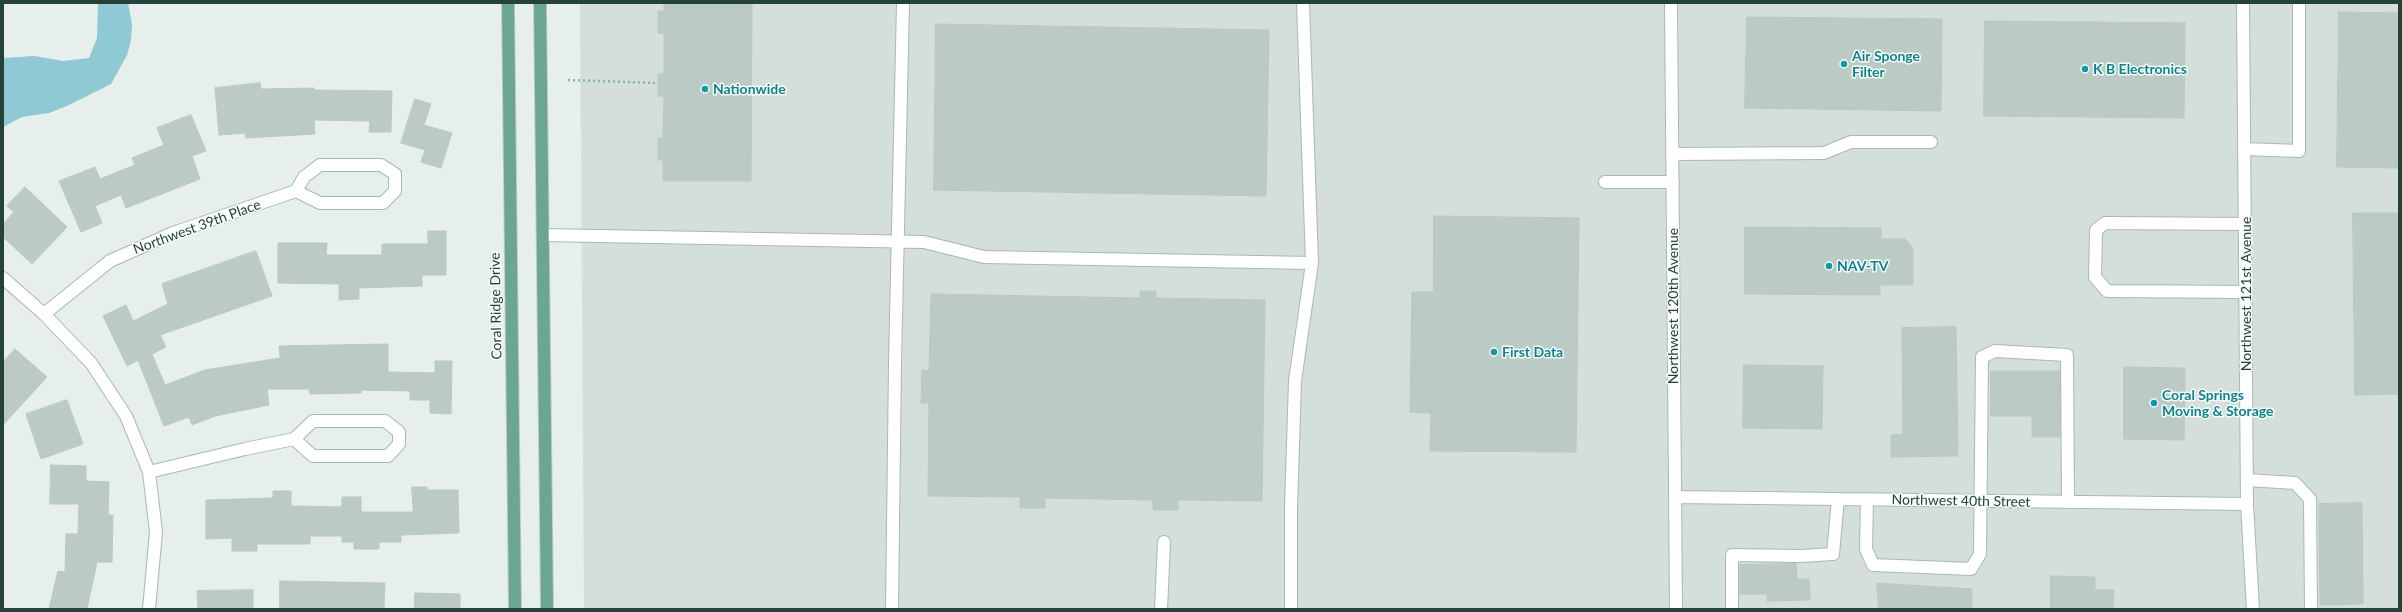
<!DOCTYPE html>
<style>
body{margin:0}
#map{position:relative;width:2402px;height:612px;overflow:hidden;background:#e6efeb;font-family:Lato,sans-serif}
canvas{display:block}
.frame{position:absolute;inset:0;border:4px solid #24423a;pointer-events:none}
</style>
<div id="map">
<canvas width="2402" height="612"></canvas>
<div class="frame"></div>
</div>
<script>
const ctx = document.querySelector('canvas').getContext('2d');
ctx.lineJoin = 'round';
function paint(path, color) { ctx.fillStyle = color; ctx.fill(path, 'evenodd'); }
function strokePath(path, color, width, dash) { ctx.strokeStyle = color; ctx.lineWidth = width; ctx.lineCap = dash ? 'butt' : 'round'; ctx.setLineDash(dash || []); ctx.stroke(path); }
function label(font, color, halo, rows, align = 'center') {
  ctx.font = font + ' Lato,sans-serif'; ctx.lineWidth = 3; ctx.setLineDash([]); ctx.textBaseline = 'middle'; ctx.strokeStyle = halo; ctx.fillStyle = color; for (const [text, x, y, turn = 0] of rows) {
    ctx.save(); ctx.translate(x, y); ctx.rotate((+turn || 0) * Math.PI / 180); ctx.textAlign = isNaN(turn) ? turn : align; if (halo) ctx.strokeText(text, 0, 0); ctx.fillText(text, 0, 0); ctx.restore();
  }
}
paint(new Path2D(`
 M580 3H2399V609H584Z`), '#d4dfda');
paint(new Path2D(`
 M98 3H128L132 24 131 40 127 55 111 84 67 106 49 113 22 117 3 127V58L34 56 63 61 89 58 97 38Z`), '#8ec9d4');
const building = new Path2D(`
 M664 3H752L751 181H663V160H658V138H663L664 96H658V74H664V33H658V11H664Z
 M2339 12 2399 13V168L2337 167Z
 M1747 17 1942 19 1941 111 1745 108Z
 M1985 21 2185 23 2184 118 1984 116Z
 M936 24 1269 30 1266 196 934 190Z
 M260 83 261 89 314 88V90L392 91 391 132H369L370 121 314 120 315 134 246 138 245 133 219 135 215 88Z
 M415 99 431 104 424 125 452 133 441 168 421 162 425 150 401 143Z
 M191 115 206 151 192 156 200 179 126 208 121 195 95 206 102 223 81 232 59 181 95 167 100 179 135 165 132 158 164 145 157 128Z
 M25 187 67 227 32 264 3 237V224L14 212 7 206Z
 M2353 213H2399V394L2355 395Z
 M1434 216 1579 218 1576 452 1430 451 1431 413 1410 412 1412 292H1433Z
 M1745 227 1881 228V239H1905L1913 248V285H1880V295L1745 294Z
 M428 231H446V275H422V286L359 288V299L339 300V284L278 283V243H327L326 255H382V244H428Z
 M256 251 272 296 160 335 166 347 152 354 165 385 205 370 280 358 279 346 388 344V372L435 373V361H452L451 414 430 413V400H410V391L361 390V393L310 394 309 389H267L269 405 215 416 192 425 189 417 164 426 138 360 127 366 103 316 126 305 133 321 168 304 162 284Z
 M1140 291H1156V298L1265 300 1262 501 1178 500V510H1153V500L1045 498V508H1020V497L928 496 929 403H921L922 370 929 371 931 294 1140 298Z
 M1956 327 1958 456 1891 457V435L1903 434 1902 328Z
 M15 349 47 377 3 425V362Z
 M1744 365 1823 366 1822 429 1743 428Z
 M2124 367 2185 368 2184 440 2124 439Z
 M1991 371H2060V437H2032V416H1991Z
 M67 400 83 444 41 459 26 414Z
 M51 465 86 466V481L109 482 108 515H113L112 562H97L87 609H49L58 571 65 572 66 534H78L79 504H50Z
 M412 487H427V490H458L459 533 401 535V542H379V549H354V542H342V536H310V544H257V551H232V538L206 539V500L273 498V491H291V506L342 507V497H361V512H413Z
 M2362 503 2363 604 2320 605 2319 504Z
 M1796 564 1797 579H1809L1810 600 1767 601V594H1740V565Z
 M2051 576 2095 577V590H2114L2113 609H2051Z
 M280 581 385 583 384 609H280Z
 M1877 583 1972 589V609H1879Z
 M253 590V609H198L197 591Z
 M415 593 460 594V609H415Z`);
paint(building, '#bbcac4');
strokePath(building, '#b8c9c2', 1);
const minor = new Path2D(`
 M1671 3 1676 609
 M2243 3 2247 504 2253 609
 M2244 149 2299 151V3
 M1672 154 1824 153 1851 142H1931
 M1605 182H1673
 M2245 224 2105 223 2096 230 2095 277 2107 291 2246 292
 M543 235 924 242 984 257 1312 263
 M3 278 44 314 91 363 126 416 149 472 156 532 149 609
 M44 314 110 261 173 233 296 191 320 203H383L395 191V174L381 165H320L304 177 296 191
 M149 472 245 449 294 439 313 456H388L399 444V432L385 421H313L294 439
 M2247 480 2295 483 2310 499 2311 609
 M1675 497 2247 504
 M1867 500 1866 549 1873 565 1971 569 1980 554 1982 357 1995 351 2067 355 2068 502
 M892 609 895 363 903 3
 M1161 609 1164 542
 M1291 609V508L1295 381 1312 263 1303 3
 M1732 609V555L1801 556 1833 554 1838 499`);
const major = new Path2D(`
 M508 3 515 609
 M540 3 547 609`);
strokePath(minor, '#a8b8b2', 14);
strokePath(major, '#c2cac8', 14);
strokePath(new Path2D(`
 M568 80 658 83`), '#86b3a5', 2.5, [2, 3]);
strokePath(minor, '#fff', 12);
strokePath(major, '#6aa596', 12);
for (const [x, y, r, color] of [
 [1844,64,4,"#0f9aa8"],
 [2085,69,4,"#0f9aa8"],
 [705,89,4,"#0f9aa8"],
 [1829,266,4,"#0f9aa8"],
 [1494,352,4,"#0f9aa8"],
 [2154,403,4,"#0f9aa8"]
]) { const dot = new Path2D(); dot.arc(x, y, r, 0, 2 * Math.PI); ctx.fillStyle = color; ctx.fill(dot); strokePath(dot, '#f7fbf9', 1.5); }
label('bold 14px', '#0d838f', '#f7fbf9', [
 ["Air Sponge",1852,56],
 ["Filter",1852,72],
 ["K B Electronics",2093,69],
 ["Nationwide",713,89],
 ["NAV-TV",1837,266],
 ["First Data",1502,352],
 ["Coral Springs",2162,395],
 ["Moving & Storage",2162,411]
], 'left');
label('14px', '#24423a', '#f7fbf9', [
 ["Northwest 39th Place",197,227,-20],
 ["Northwest 121st Avenue",2246,294,-90],
 ["Coral Ridge Drive",496,306,-91],
 ["Northwest 120th Avenue",1673,306,-90],
 ["Northwest 40th Street",1961,501,1]
]);
</script>
